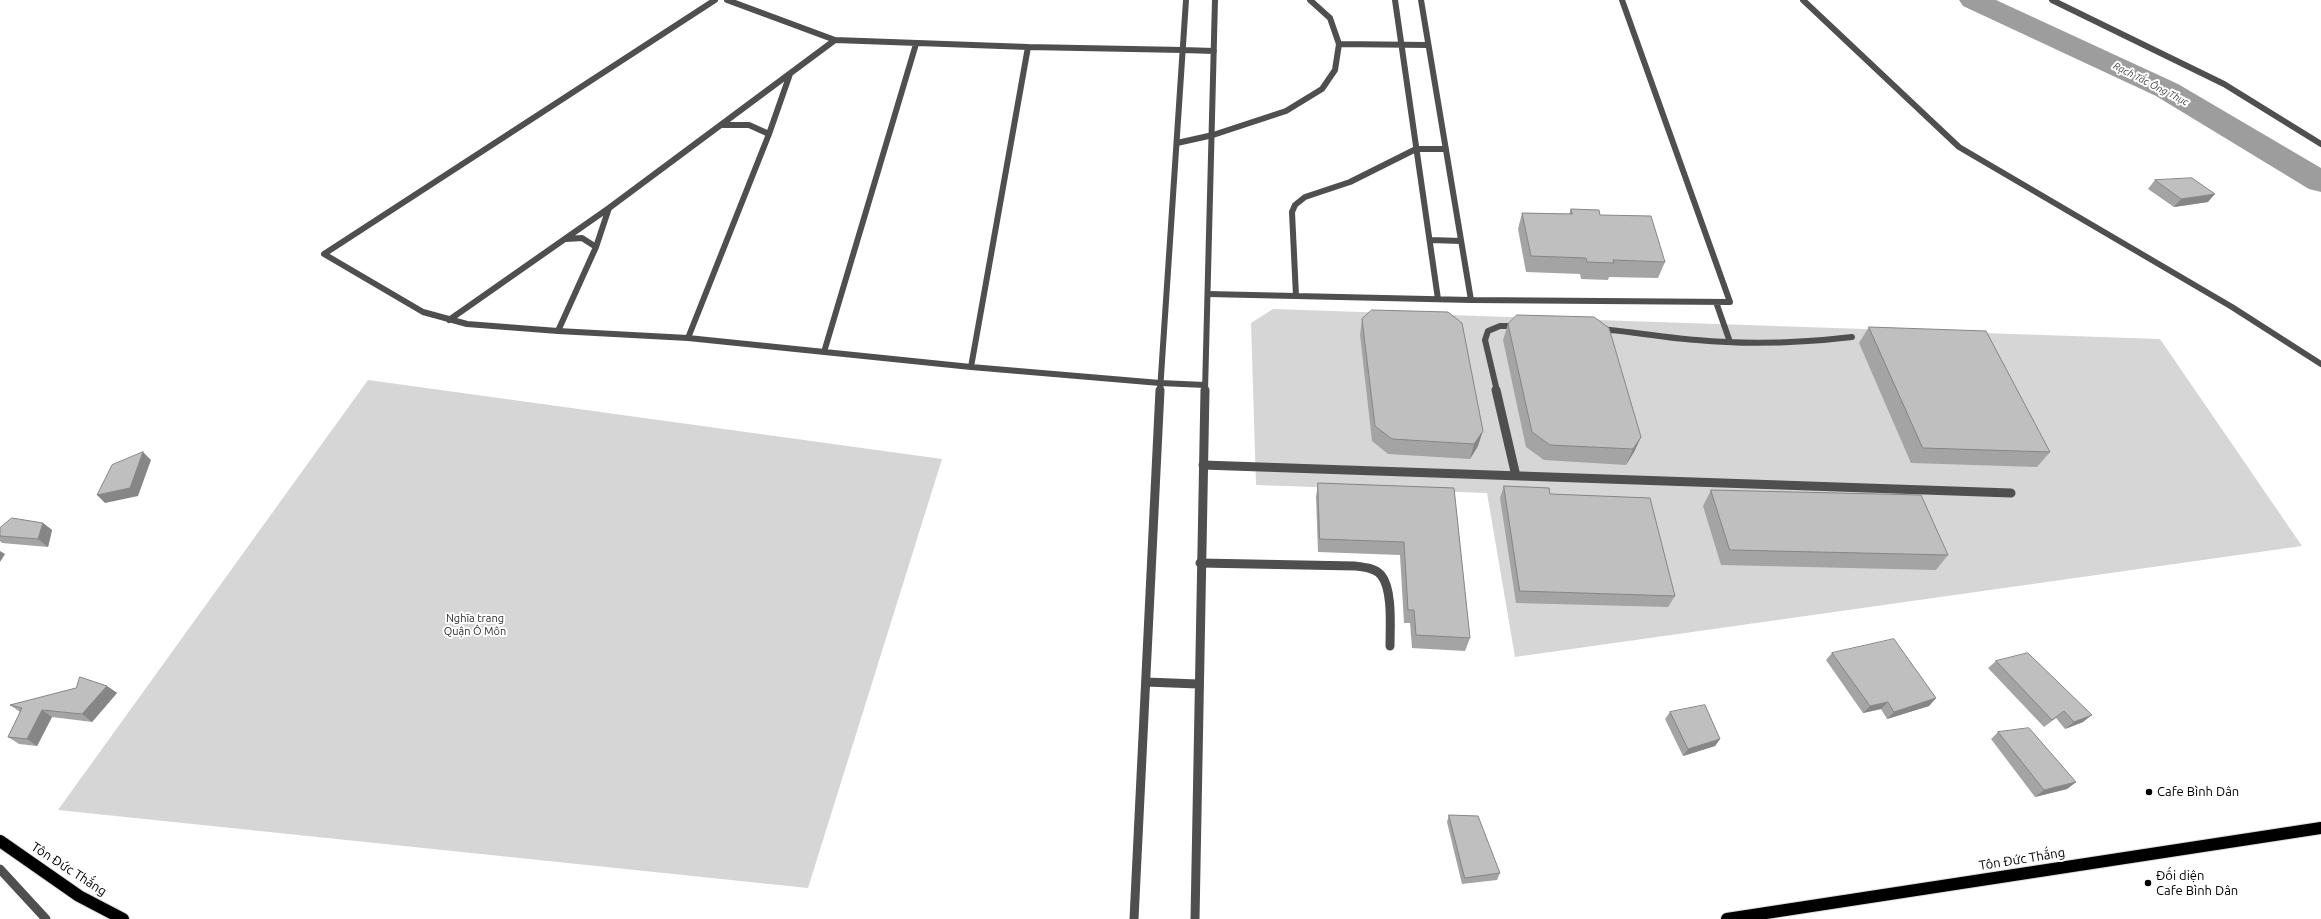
<!DOCTYPE html>
<meta charset="utf-8">
<style>
body{margin:0}
canvas{display:block;background:#fff}
</style>
<canvas width="2321" height="919"></canvas>
<script>
const ctx = document.querySelector('canvas').getContext('2d');
ctx.lineJoin = 'round';
function paint(path, color) { ctx.fillStyle = color; ctx.fill(path, 'evenodd'); }
function strokePath(path, color, width, dash) { ctx.strokeStyle = color; ctx.lineWidth = width; ctx.lineCap = dash ? 'butt' : 'round'; ctx.setLineDash(dash || []); ctx.stroke(path); }
function label(font, color, halo, rows, align = 'center') {
  ctx.font = font + ' Ubuntu,sans-serif'; ctx.lineWidth = 4; ctx.setLineDash([]); ctx.textBaseline = 'middle'; ctx.strokeStyle = halo; ctx.fillStyle = color; for (const [text, x, y, turn = 0] of rows) {
    ctx.save(); ctx.translate(x, y); ctx.rotate((+turn || 0) * Math.PI / 180); ctx.textAlign = isNaN(turn) ? turn : align; if (halo) ctx.strokeText(text, 0, 0); ctx.fillText(text, 0, 0); ctx.restore();
  }
}
paint(new Path2D(`
 M1273 309 2160 339 2302 546 1515 657 1487 493 1256 485 1251 323Z
 M368 380 942 459 808 888 58 810Z`), '#d6d6d6');
paint(new Path2D(`
 M1959 0H1996L2178 84 2321 168V192L2309 189 2156 96 1963 6Z`), '#9d9d9d');
const trunk = new Path2D(`
 M0 841 79 896 123 919
 M1727 919 2321 828`);
strokePath(trunk, '#dbdbdb', 14);
strokePath(new Path2D(`
 M727 0 835 40
 M1395 0 1438 299
 M1421 0 1471 300
 M1339 44 1428 45
 M722 125H749L769 134
 M1177 143 1213 135 1286 111 1322 89 1335 70 1339 44 1330 18 1310 0
 M566 239 582 238 596 247
 M1430 240 1461 241
 M1208 294 1471 300 1730 302 1622 0
 M1296 296 1292 212 1295 205 1305 197 1350 182 1416 149H1446
 M1716 302 1730 342
 M449 320 609 208
 M1598 329C1631 331 1664 338 1697 340 1749 345 1801 343 1852 337
 M558 331 467 324 423 312 324 254 715 0
 M688 338 769 134 790 74
 M824 352 916 44
 M971 367 688 338 558 331 596 247 609 208 835 40 1028 47
 M1160 383 971 367 1028 47 1183 50
 M1497 391 1485 340 1488 331 1500 326H1517`), '#4f4f4f', 6);
strokePath(new Path2D(`
 M1496 390 1516 476
 M1203 465 2011 493
 M1200 563 1355 566C1364 567 1375 568 1381 575 1393 589 1390 628 1390 646`), '#4f4f4f', 9);
strokePath(new Path2D(`
 M1803 0 1959 147 2232 307 2321 364
 M2052 0 2224 84 2321 144
 M1183 50 1214 51
 M1160 383 1205 385
 M1160 391 1186 0
 M1205 391 1215 0`), '#4f4f4f', 6);
strokePath(new Path2D(`
 M1146 682 1198 684
 M1134 919 1160 390
 M1195 919 1205 390`), '#4f4f4f', 9);
strokePath(new Path2D(`
 M0 869 46 919`), '#4f4f4f', 9);
strokePath(trunk, '#000', 12);
paint(new Path2D(`
 M2155 180 2208 202 2174 207 2148 189Z
 M1571 209 1600 215 1665 262 1658 278 1609 277 1608 280 1581 279 1580 274 1526 272 1518 229 1522 213 1569 214Z
 M1362 319 1478 446 1470 459 1388 454 1372 441 1360 335Z
 M1508 324 1641 437 1634 452 1626 465 1544 460 1526 447 1503 340Z
 M1869 327 2050 452 2037 467 1911 463 1859 343Z
 M1318 483 1454 488 1470 638 1465 651 1412 648 1410 623H1404L1400 555 1318 552 1316 497Z
 M1504 486 1550 494 1675 596 1668 607 1516 603 1500 498Z
 M1711 490 1948 555 1936 570 1721 565 1703 506Z
 M43 523 52 530 48 547 2 543 0 541V528Z
 M1832 653 1936 698 1929 706 1887 719 1881 709 1863 713 1826 660Z
 M1996 661 2083 722 2065 729 2056 718 2044 727 1988 668Z
 M107 686 117 693 92 722 52 717 37 746 19 744 8 737 20 712 10 705Z
 M1670 712 1720 739 1715 746 1683 756 1665 719Z
 M1998 732 2076 782 2067 789 2035 797 1991 739Z
 M1449 815 1500 873 1497 880 1462 884 1447 822Z`), '#a4a4a4');
paint(new Path2D(`
 M2215 194 2208 202 2174 207 2181 199Z
 M1483 431 1478 446 1470 459 1474 444Z
 M1641 437 1634 452 1626 465 1633 449Z
 M143 452 151 460 138 496 105 503 97 495Z
 M43 523 52 530 48 547 38 539Z
 M0 551 5 554 0 562Z
 M107 686 117 693 92 722 82 714Z
 M1936 698 1929 706 1887 719 1894 712Z
 M1888 702 1881 709 1863 713 1870 706Z
 M42 710 52 717 37 746 27 739Z
 M2092 715 2083 722 2065 729 2074 722Z
 M1720 739 1715 746 1683 756 1688 749Z
 M2076 782 2067 789 2035 797 2044 790Z`), '#868686');
const building = new Path2D(`
 M2192 178 2215 194 2181 199 2155 180Z
 M1571 209 1599 210 1600 215 1651 216 1665 262 1613 260 1614 263 1587 262 1586 258 1531 256 1522 213 1572 214Z
 M1372 310 1448 312 1462 323 1483 431 1474 444 1392 439 1375 426 1362 319Z
 M1517 315 1594 317 1609 328 1641 437 1633 449 1550 445 1532 432 1508 324Z
 M1869 327 1986 331 2050 452 1923 448Z
 M143 452 130 488 97 495 112 465Z
 M1318 483 1454 488 1470 638 1416 635 1414 610H1408L1404 542 1320 539Z
 M1504 486 1549 488 1550 494 1650 498 1675 596 1520 591Z
 M1711 490 1921 495 1948 555 1730 550Z
 M12 518 43 523 38 539 0 536V528Z
 M1894 639 1936 698 1894 712 1888 702 1870 706 1832 653Z
 M2028 653 2092 715 2074 722 2064 711 2052 720 1996 661Z
 M80 677 107 686 82 714 42 710 27 739 8 737 22 708 10 705 76 688Z
 M1705 705 1720 739 1688 749 1670 712Z
 M2029 728 2076 782 2044 790 1998 732Z
 M1449 815 1478 816 1500 873 1465 878Z`);
paint(building, '#bfbfbf');
strokePath(building, '#868686', 1);
for (const [x, y, r, color] of [
 [2149,792,4,"#000"],
 [2148,883,4,"#000"]
]) { const dot = new Path2D(); dot.arc(x, y, r, 0, 2 * Math.PI); ctx.fillStyle = color; ctx.fill(dot); strokePath(dot, '#fff', 1.5); }
label('italic 10px', '#3e3e3e', '#fff', [
 ["Rạch Tắc Ông Thục",2151,84,27]
]);
label('11px', '#2d2d2d', '#fff', [
 ["Nghĩa trang",475,618],
 ["Quận Ô Môn",475,631]
]);
label('13px', '#000', '#fff', [
 ["Cafe Bình Dân",2157,792],
 ["Đối diện",2156,876],
 ["Cafe Bình Dân",2156,891]
], 'left');
label('13px', '#000', '#fff', [
 ["Tôn Đức Thắng",2022,859,-9],
 ["Tôn Đức Thắng",69,869,33]
]);
</script>
